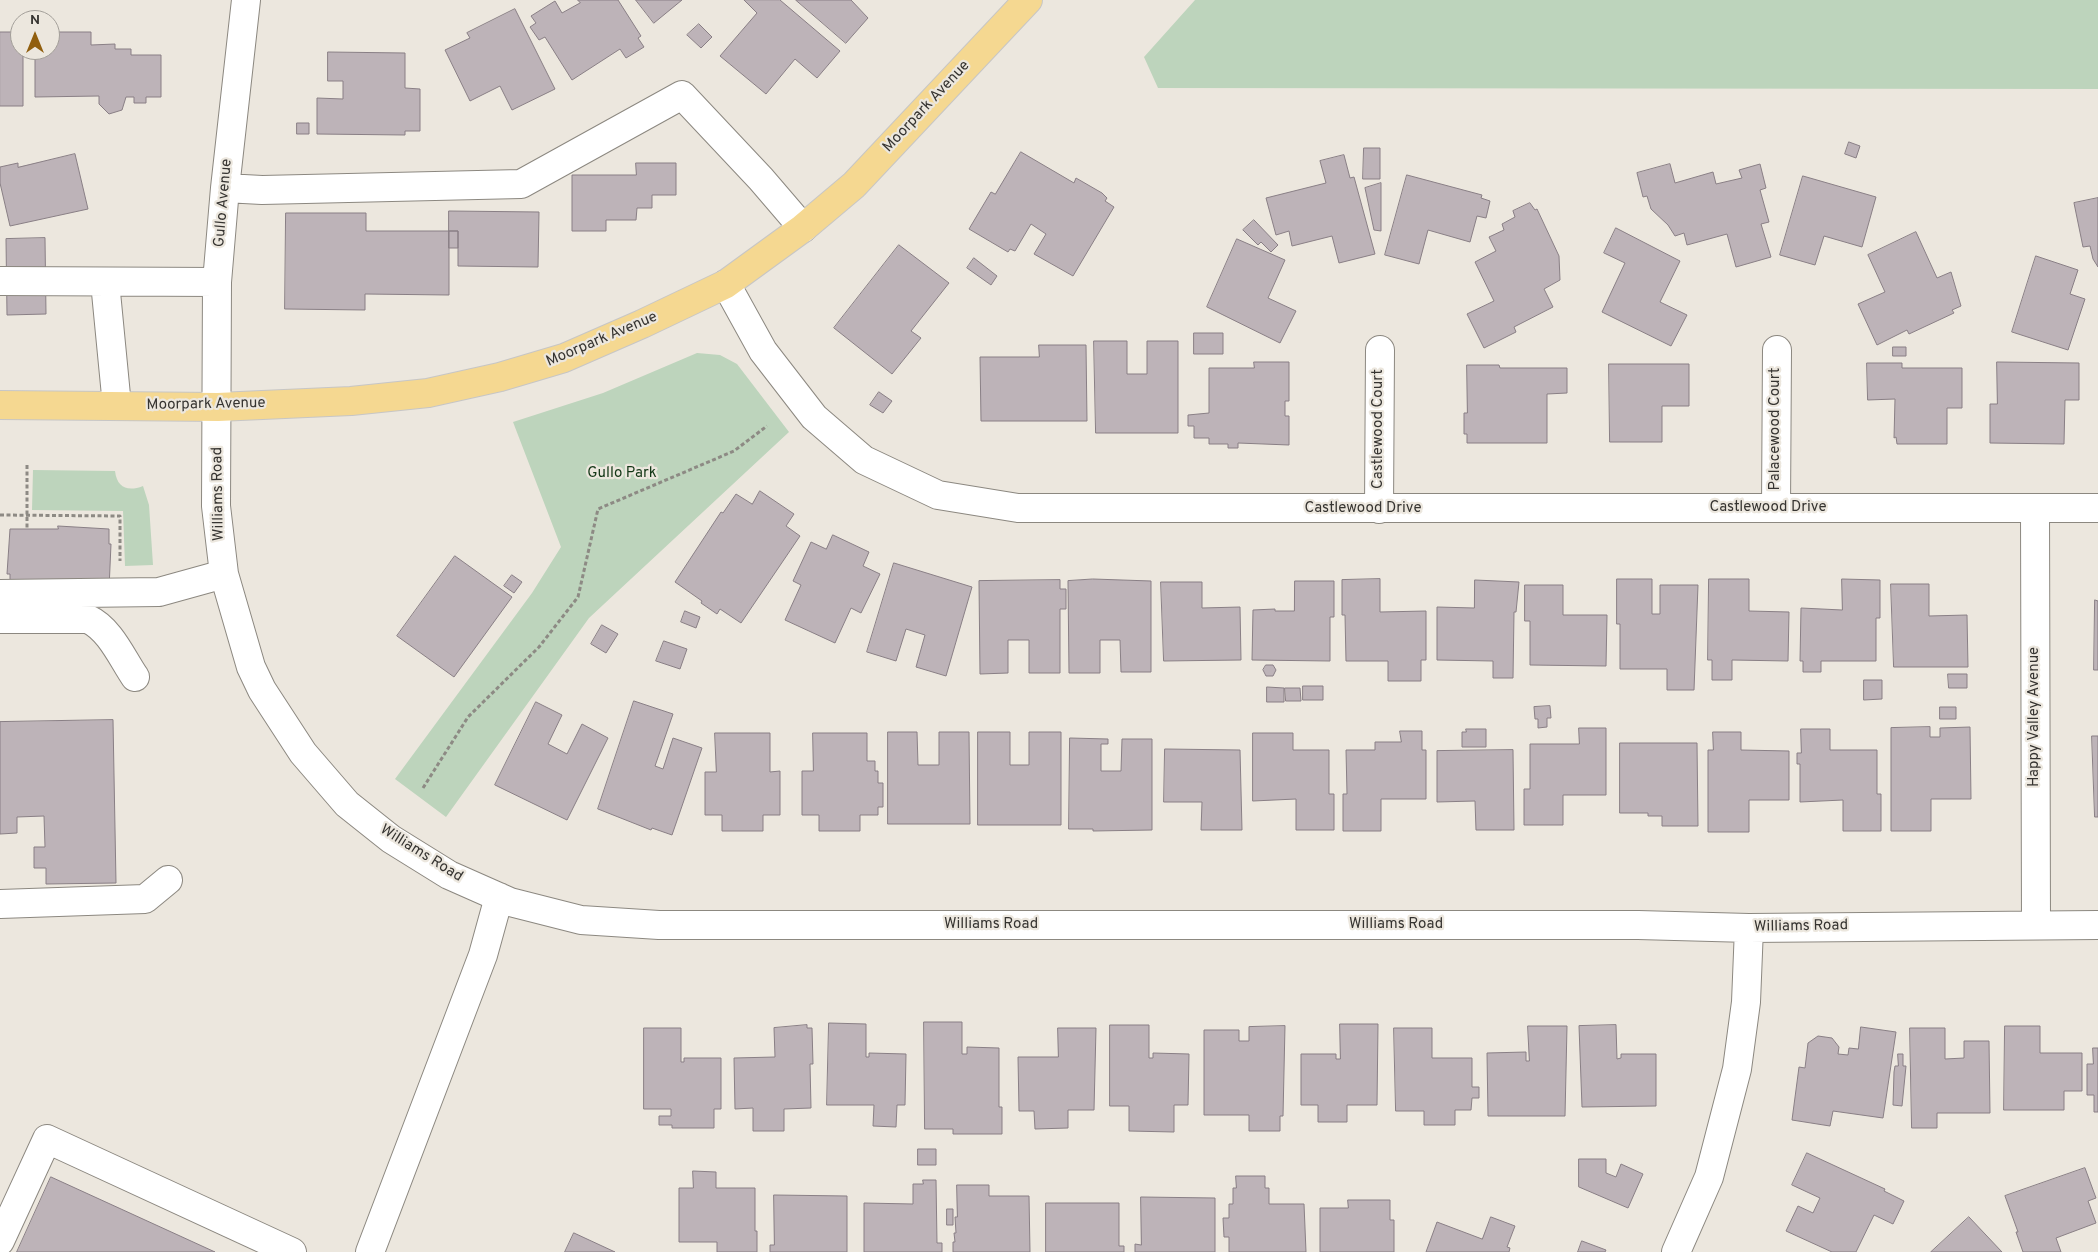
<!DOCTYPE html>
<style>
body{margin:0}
#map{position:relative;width:2098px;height:1252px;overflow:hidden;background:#ece7de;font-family:Overpass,sans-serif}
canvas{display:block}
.north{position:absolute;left:10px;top:10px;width:50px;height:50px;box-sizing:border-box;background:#ece7de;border:1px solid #a39f99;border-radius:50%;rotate:0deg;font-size:14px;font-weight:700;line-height:20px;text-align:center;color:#363431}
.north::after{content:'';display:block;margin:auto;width:18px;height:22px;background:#915f0f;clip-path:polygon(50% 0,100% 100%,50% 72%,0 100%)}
</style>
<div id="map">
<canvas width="2098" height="1252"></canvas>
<div class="north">N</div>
</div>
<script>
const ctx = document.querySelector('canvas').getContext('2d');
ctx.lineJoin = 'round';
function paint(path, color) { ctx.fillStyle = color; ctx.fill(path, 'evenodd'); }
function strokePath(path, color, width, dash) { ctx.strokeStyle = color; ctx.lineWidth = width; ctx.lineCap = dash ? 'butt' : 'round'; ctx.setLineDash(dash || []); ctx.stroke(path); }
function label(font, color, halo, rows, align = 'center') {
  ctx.font = font + ' Overpass,sans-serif'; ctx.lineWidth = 4.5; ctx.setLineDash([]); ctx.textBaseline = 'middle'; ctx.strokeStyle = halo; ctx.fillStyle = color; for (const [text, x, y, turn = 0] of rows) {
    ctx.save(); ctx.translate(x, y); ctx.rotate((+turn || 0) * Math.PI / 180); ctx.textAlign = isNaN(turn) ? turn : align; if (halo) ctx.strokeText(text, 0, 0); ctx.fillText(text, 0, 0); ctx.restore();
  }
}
paint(new Path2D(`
 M1195 0H2098V89L1158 88 1144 57Z
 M697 353 720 355 737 364 789 432 589 618 446 817 395 779 532 593 561 547 513 422 603 393Z
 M33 470 115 471C117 488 128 492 143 486L149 505 153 565 125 566 123 511 32 510Z`), '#bdd4bc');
const building = new Path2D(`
 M578 0H618L641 36 638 38 644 47 626 58 620 49 572 80 545 37 539 40 530 27 536 23 531 16 555 1 562 13 580 3Z
 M636 0H682L654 23Z
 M780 0 840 51 817 78 795 59 766 94 720 56 757 13 744 0Z
 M796 0H851L868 18 846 43Z
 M515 9 555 89 512 110 500 86 470 101 445 50 470 38 467 33Z
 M699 24 712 37 701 48 687 35Z
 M0 32H20V50H23V106H0Z
 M50 32H91V45L115 44V49H131V55H161V97H146V103H134V97H126L122 110 109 114 99 104V96L35 97V50H50Z
 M328 52 405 53V88L420 89V131H405V135L317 134V98L343 99V81H328Z
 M297 123H309V134H297Z
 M1849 142 1860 146 1856 158 1845 154Z
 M1364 148H1380V179H1363Z
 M1021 152 1074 183 1076 178 1102 193 1107 198 1105 201 1114 207 1073 276 1034 254 1046 234 1031 224 1015 251 1010 249 1008 252 969 229 991 192 995 194Z
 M75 154 88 209 10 226 0 183V167L18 163V167Z
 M1344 155 1350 178 1354 177 1375 254 1339 263 1332 236 1292 246 1289 231 1276 235 1266 198 1326 183 1320 161Z
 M636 163H676V195H652V208H637L636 220H606V231H572V175H636Z
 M1670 164 1675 183 1713 172 1716 184 1742 178 1739 170 1760 164 1766 188 1760 190 1769 222 1761 224 1771 257 1736 267 1727 234 1687 245 1684 233 1675 236 1668 225 1651 209 1647 196 1643 197 1637 173Z
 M1407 175 1482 195 1481 198 1490 201 1486 218 1477 216 1470 242 1428 230 1419 264 1385 255Z
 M1803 176 1876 197 1862 247 1824 236 1815 265 1780 255Z
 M1381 183V231L1374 230 1365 188Z
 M2098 198V267L2093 259 2090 246 2083 247 2074 203Z
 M1530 203 1535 210 1537 209 1559 256 1560 280 1544 289 1553 307 1514 327 1516 332 1484 348 1467 314 1494 301 1475 262 1496 251 1489 237 1504 230 1502 224 1515 217 1513 211Z
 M449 211 539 212 538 267 458 266V231H449Z
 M286 213H366V231H449V295L365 294V310L285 309Z
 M1254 220 1278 245 1271 252 1261 242 1258 245 1243 230Z
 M1616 228 1680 261 1660 302 1687 315 1671 346 1602 312 1625 263 1604 253Z
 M449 231H458V248H449Z
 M1916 232 1937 278 1951 272 1961 306 1952 310 1954 313 1909 334 1907 330 1877 345 1858 304 1885 292 1868 255Z
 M45 238 46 314 7 315 6 239Z
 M1237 239 1285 260 1268 298 1296 311 1280 343 1207 307Z
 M899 245 949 283 911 331 921 338 892 374 834 328Z
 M2036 256 2078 270 2070 294 2085 299 2068 350 2012 332Z
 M974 258 997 276 991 285 967 268Z
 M1194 333H1223V354H1194Z
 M1094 341H1127V374H1147V341H1178V433H1096Z
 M1039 345H1086L1087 421H981L980 357H1039Z
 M1893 347H1906V356H1893Z
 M1254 362H1289V401H1285V416H1289V445L1238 443V448H1228V444H1209V438H1194V426H1188V415L1209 413V368H1254Z
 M1997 362 2079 363V400H2065L2064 444 1990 443V404H1997Z
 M1867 363H1902V368H1962V408H1947V444H1897L1896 437 1894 438 1895 399 1868 400Z
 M1609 364H1689V406H1662V442H1610Z
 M1467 365H1499L1500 368H1567V393L1547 394V443H1467V434H1464V413H1467Z
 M879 392 892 401 883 413 870 405Z
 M760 491 794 514 786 526 800 536 741 623 720 609 717 614 701 603 702 601 675 582 721 512 723 513 736 494 752 504Z
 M58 526 109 529V544H111L109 589H10V574H7L10 529H58Z
 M833 535 869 552 863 566 880 574 861 613 851 608 835 643 785 620 801 585 793 581 811 542 826 549Z
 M455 556 512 597 454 677 397 636Z
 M894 563 972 587 946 676 916 667 925 635 906 629 896 661 867 652Z
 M512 575 522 582 514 593 504 586Z
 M1093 579 1151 581V672H1121L1120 640H1100V673H1069L1068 581Z
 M1380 579V612L1426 611V660H1421V681H1388V661H1346L1345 615H1342V580Z
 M1617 579H1652V614H1660V585H1698L1694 690H1667V669H1620V624H1617Z
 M1709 579H1749V611L1789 612 1788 661 1732 660V680H1712V660H1708Z
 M1842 579 1880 580V618H1876V661H1821V672H1803V661H1800L1801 608 1842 610Z
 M1060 580V589H1066V609H1060V673H1029V640H1008V673L980 674 979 581Z
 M1475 580 1519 582 1516 612H1514L1513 678H1493V661L1437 660V607L1474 608Z
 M1295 581H1334V617H1330V661L1252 660 1253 610 1275 609V611H1294Z
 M1161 582H1202V608L1240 607 1241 660 1164 661Z
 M1891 584H1929V616L1967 615 1968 667H1894Z
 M1525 585H1563V615H1607L1606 666 1530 665V621H1525Z
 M2095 600 2098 601V670H2094Z
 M685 611 700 617 696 628 681 622Z
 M602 625 618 634 606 653 591 644Z
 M664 641 687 649 680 669 656 661Z
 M1266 665H1273L1276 670 1273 676H1266L1263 670Z
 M1948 674H1967V688H1949Z
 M1864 680H1882V699L1864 700Z
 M1303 686H1323V700H1303Z
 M1267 687 1284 688V702H1267Z
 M1285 688H1300L1301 701H1286Z
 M634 701 673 714 655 766 663 769 673 738 702 748 672 835 652 828 651 830 598 809Z
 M536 702 562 715 548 744 567 754 582 724 608 738 567 820 495 785Z
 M1550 706 1551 718H1547V727L1538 728V719H1535L1534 707Z
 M1940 707H1956V719H1940Z
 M113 720 116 883 46 884V868H34V847H45L44 816 17 817V833L0 834V722Z
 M1930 727V737H1940V728L1970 727 1971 799H1931V831H1891V728Z
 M1579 728H1606V795H1563V825H1524V789H1530V744H1579Z
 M1466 729H1486V747H1462V732H1466Z
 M1801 729H1830V750H1877V794H1881V831H1843V800L1800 802V764H1797V753H1801Z
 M1400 731H1422V750H1426V799H1381V831H1343V794H1347L1346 750H1375V742H1401Z
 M888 732H917L918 765H939V732H969L970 824H888Z
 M978 732H1010V765H1029V732H1061V825H978Z
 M1713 732H1741V750L1789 751V800H1749V832H1708V750H1713Z
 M715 733H770V772L780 771V815H763V831H722V815H705V772H716Z
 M813 733H867V761H875V771H878V783H883V807H878V815H860V831H819V815H802V771H813Z
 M1253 733H1293V750H1329V794H1334V830H1296V799L1253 801Z
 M2092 736H2098V817H2095Z
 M1070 738 1108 739V744H1101V771H1121L1122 739H1152V830L1093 831V829H1069Z
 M1620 743H1697L1698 826H1662V816H1648V813H1620Z
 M1165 749 1240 750 1242 830H1201L1202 802H1164Z
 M1513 750 1514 830H1476L1475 801 1437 802V751Z
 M924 1022H962V1054H967V1047L999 1048V1107H1002V1134H953V1129H925Z
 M829 1023 866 1024V1057H869V1053L906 1054 905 1105H897L896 1127 873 1126 874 1105H827Z
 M1340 1024H1378L1377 1105H1347V1122H1318V1105H1301V1054H1336V1059H1340Z
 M807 1025V1028H812L813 1064H810L811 1108 784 1109V1131H753V1108L735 1109 734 1058 775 1057 774 1028Z
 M1110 1025H1149V1058H1153V1053L1189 1054 1188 1105H1174V1132L1129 1131V1106H1110Z
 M1616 1025 1617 1059 1621 1058V1054H1656V1106L1582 1107 1579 1026Z
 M1285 1026 1283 1116H1280V1131H1249V1115H1204V1030H1239V1041H1249V1027Z
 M1528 1026H1567L1565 1116H1488L1487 1053 1526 1052V1061H1529Z
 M2005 1026H2040V1053H2082V1091H2064V1110H2004Z
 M1861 1027 1896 1032 1883 1118 1833 1111 1830 1126 1792 1120 1799 1067 1805 1068 1808 1043 1818 1036 1832 1038 1839 1047 1838 1054 1848 1055 1849 1048 1858 1049Z
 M644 1028H681V1062H684V1058H721V1109H714V1128H672V1125H659V1116H671V1109H644Z
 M1058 1028H1096L1094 1110H1068V1128L1035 1129 1034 1111H1019L1018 1057H1058Z
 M1394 1028H1432V1058H1472V1087H1479V1098H1472L1471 1110H1455V1125H1424V1111H1396Z
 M1910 1028H1945V1059L1964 1058V1041H1989L1990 1113H1937V1128H1912Z
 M2093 1048H2098V1112H2094V1095H2087V1064H2093Z
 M1898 1054H1903V1066H1906L1902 1106 1893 1105 1894 1072 1895 1066H1898Z
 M918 1149H936V1165H918Z
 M1807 1153 1885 1189 1884 1191 1904 1201 1893 1224 1874 1215 1856 1252H1832L1786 1231 1798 1206 1813 1213 1820 1198 1792 1185Z
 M1579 1159H1606V1173L1616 1177 1621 1164 1643 1174 1628 1208 1579 1187Z
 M2085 1168 2096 1198 2088 1201 2096 1223 2056 1238 2061 1252H2023L2016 1232H2018L2005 1196Z
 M693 1171 716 1172V1188H755V1231H757V1252H717V1242H679V1188H693Z
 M1236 1176H1265V1188H1269V1204H1304L1306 1252H1229V1237H1224L1223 1218H1229V1204H1233V1188H1236Z
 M51 1177 215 1252H17Z
 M923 1180H936L937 1243H942V1252H864V1203L913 1204V1184H923Z
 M957 1185H989V1196H1029L1030 1252H953V1242H955L954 1233H956L955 1217H957Z
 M774 1195 847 1196V1252H770V1245H774Z
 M1141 1197 1215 1198V1252H1135V1244L1141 1245Z
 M1348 1200H1390V1220H1394V1252H1320V1208H1348Z
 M1046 1203H1119V1246H1124V1252H1046Z
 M947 1209H953V1225H947Z
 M1491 1217 1515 1226 1507 1247 1510 1248 1509 1252H1426L1437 1222 1482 1239Z
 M1969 1217 2002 1252H1931Z
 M574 1233 615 1252H565Z
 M1582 1241 1606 1250 1605 1252H1578Z`);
paint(building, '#bdb3b8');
strokePath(building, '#897f85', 1);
const minor = new Path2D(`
 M246 0 225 188 217 282 216 506 224 574 251 667 262 690 303 753 347 804 391 839 449 875 510 902 581 920 659 925H1638L1749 928 2098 925
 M225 188 262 190 521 184 682 95 761 179 803 228
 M0 281 217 282
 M105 282 117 406
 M726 284 763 351 814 417 864 460 938 495 1018 508H2098
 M1776 508 1777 350
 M1379 509 1380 350
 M2035 509 2036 925
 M0 594 159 592 224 574
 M0 619H88C110 629 122 658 135 677
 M0 904 145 899 168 880
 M0 1241 47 1139 292 1252
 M370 1252 483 955 499 897
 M1676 1252 1709 1177 1737 1069 1746 1002 1749 928`);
const major = new Path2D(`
 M0 405 218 407 351 401 428 393 500 377 564 358 642 324 726 284 803 228 854 185 1028 0`);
strokePath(minor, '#8c8880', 30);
strokePath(major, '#c7c6c5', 30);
strokePath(new Path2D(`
 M27 465V529
 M0 515 120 516V561
 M423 788 468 717 539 647 578 597 598 509 734 451 767 426`), '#8d8a84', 3, [4, 2.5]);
strokePath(minor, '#fff', 28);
strokePath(major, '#f5d891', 28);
label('15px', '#363431', '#ece7de', [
 ["Moorpark Avenue",927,107,-47],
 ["Gullo Avenue",224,203,-85],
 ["Moorpark Avenue",602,340,-23],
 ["Moorpark Avenue",206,405,-1],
 ["Castlewood Court",1379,429,-90],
 ["Palacewood Court",1776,429,-90],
 ["Williams Road",219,494,-91],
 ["Castlewood Drive",1768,508],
 ["Castlewood Drive",1363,509],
 ["Happy Valley Avenue",2035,717,-90],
 ["Williams Road",421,854,32],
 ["Williams Road",991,925],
 ["Williams Road",1396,925],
 ["Williams Road",1801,927,-1]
]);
label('15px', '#133716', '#ece7de', [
 ["Gullo Park",622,474]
]);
</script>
